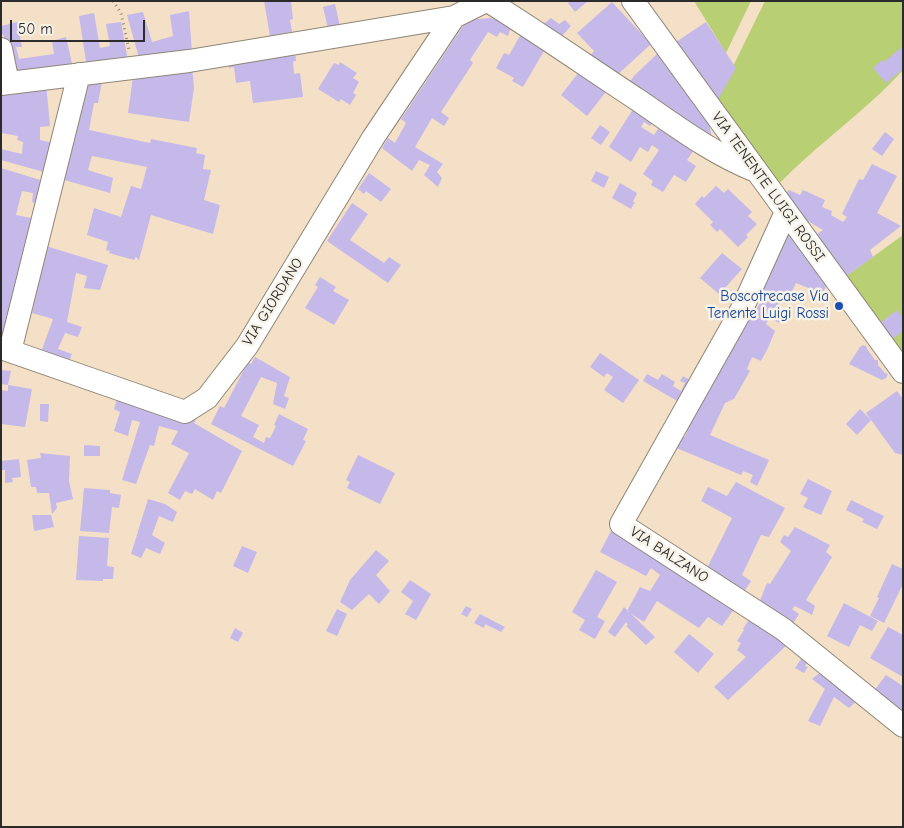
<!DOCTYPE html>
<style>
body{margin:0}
#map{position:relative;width:904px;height:828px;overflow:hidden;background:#f3e0c6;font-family:"Comic Neue",sans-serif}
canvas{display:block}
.frame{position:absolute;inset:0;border:2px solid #2b2b2b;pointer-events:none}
.scale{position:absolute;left:10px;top:20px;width:135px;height:22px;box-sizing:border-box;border:2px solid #2b2b2b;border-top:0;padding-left:6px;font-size:15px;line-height:18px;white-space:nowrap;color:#2b2b2b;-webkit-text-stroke:4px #f7f3e8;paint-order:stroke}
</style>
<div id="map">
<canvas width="904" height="828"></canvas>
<div class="frame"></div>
<div class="scale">50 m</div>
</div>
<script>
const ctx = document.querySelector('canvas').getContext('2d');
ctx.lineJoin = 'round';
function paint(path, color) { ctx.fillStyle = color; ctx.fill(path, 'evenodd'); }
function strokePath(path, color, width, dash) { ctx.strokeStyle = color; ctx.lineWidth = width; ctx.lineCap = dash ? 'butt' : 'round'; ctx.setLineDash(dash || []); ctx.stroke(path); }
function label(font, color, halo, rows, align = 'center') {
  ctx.font = font + ' "Comic Neue",sans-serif'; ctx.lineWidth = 5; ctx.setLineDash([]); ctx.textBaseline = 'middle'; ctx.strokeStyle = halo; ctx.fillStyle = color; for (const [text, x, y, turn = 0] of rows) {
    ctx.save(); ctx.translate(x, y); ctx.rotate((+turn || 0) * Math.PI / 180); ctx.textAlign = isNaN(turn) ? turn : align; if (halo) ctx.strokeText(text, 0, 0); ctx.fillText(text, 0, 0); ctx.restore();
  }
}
paint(new Path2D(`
 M694 1H751L726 53Z
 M765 1H903V70C865 112 817 144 778 185L716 101Z
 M903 235V358L845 277Z`), '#b8cf73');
paint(new Path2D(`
 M264 1H291L293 19 290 20 292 32 270 36Z
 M571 1H588L575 12 568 3Z
 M612 2 651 44 615 77 589 57 594 51 577 33Z
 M335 4 341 31 329 33 323 7Z
 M189 11 192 53 139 58 127 15 143 12 152 42 173 36 170 15Z
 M94 13 100 48 110 46 106 24 121 22 128 61 87 68 79 16Z
 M491 18 511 26 508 36 500 32 497 37 488 32 470 60 473 63 441 112 449 118 444 126 432 118 415 147 443 164 437 172 442 178 438 187 424 175 430 165 419 160 412 171 382 148 388 138 395 143 406 123 401 119 467 20Z
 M551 18 559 24 565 20 571 26 560 38 542 25Z
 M17 22 22 47H16L19 59 54 54 52 41 66 37 73 68 14 75 3 34 1 35V26Z
 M706 22 736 68 716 103 676 42Z
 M524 29 537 36 532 44 544 51 523 87 512 81 514 78 496 68 504 53 509 55Z
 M903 46V69L886 83 873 68 882 60 884 62Z
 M295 50 296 61H293L294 74 300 73 303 97 253 103 250 81 236 83 234 67 229 68 228 59Z
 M658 53 708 120 712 137 627 86 634 76Z
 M340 62 357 73 353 78 359 82 353 93 356 95 350 105 341 99 339 102 318 89 334 63 339 65Z
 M192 65 194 88 189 122 128 113 134 70Z
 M583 67 609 88 587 116 561 95Z
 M103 76 98 103H94L89 130 150 143 151 139 197 148 196 153 205 155 203 169 211 170 204 200 220 205 213 234 151 215 139 260 136 257 134 260 109 253 110 251 106 250 108 242 87 235 94 208 121 217 131 186 141 189 147 167 92 156 88 170 113 178 110 193 61 179 81 79Z
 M46 83 50 126 40 127V140L58 144 51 174 1 160V149L22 154 23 142 17 140 18 136 1 133V88Z
 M635 106 655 119 650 126 644 122 641 127 654 135 662 123 697 146 687 160 696 166 686 182 674 175 663 192 651 185 653 181 643 174 659 150 652 145 648 152 640 147 631 162 609 147Z
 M600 125 610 132 601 145 591 138Z
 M885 132 894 139 882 156 872 149Z
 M872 164 897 176 877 213 901 226 870 250 873 257 845 277 814 236 823 230 806 220 785 194 789 190 800 195 803 190 825 200 822 207 832 211 831 215 843 222 847 217 842 214 859 179 863 180Z
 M1 168 50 183 45 206 32 202 33 193 22 191 16 215 41 220 1 343Z
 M596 171 609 177 604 188 591 181Z
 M369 173 391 189 381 202 366 191 364 194 358 189Z
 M620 183 637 193 633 202H635L631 209 612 198Z
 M716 186 724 193 728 189 752 212 748 216 757 224 746 235 748 237 738 247 720 229 717 232 710 225 713 222 695 204 702 196 704 198Z
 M352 203 368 214 350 240 384 263 389 257 401 265 388 283 327 241Z
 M787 232 826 286 823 294 796 283 786 304 780 301 775 312 782 316 779 323 769 318 766 324 775 331 768 348 761 361 752 357 747 369 750 371 734 399 725 403 710 435 769 460 757 486 750 482 753 475 743 471 741 475 674 447 679 435 685 437 690 424 746 313 753 315 763 298 757 294Z
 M46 246 108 265 100 290 84 288 87 276 76 273 67 322 82 327 78 337 65 333 58 349 72 354 68 363 40 355 53 319 32 313Z
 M722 253 742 269 724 289 731 295 726 300 700 278Z
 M320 277 336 287 333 291 349 300 334 325 305 308 318 287 315 285Z
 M897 310 903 318V331L892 339 880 323Z
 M863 345 866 346 867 349 875 360H878V365L885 373 888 374 886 378 882 380 849 364 860 347Z
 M600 353 639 380 623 403 604 390 613 377 607 373 604 377 590 367Z
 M255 357 290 377 284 396 289 398 285 409 273 404 277 383 261 377 241 416 259 425 253 437 264 443 266 437 270 438 276 426 274 425 279 414 308 429 303 440 306 441 293 466 211 424 220 406 224 408 248 362 251 364Z
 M1 370 11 371 8 385 1 384Z
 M647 374 658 380 662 374 675 382 673 386 681 391 685 383 680 381 683 376 696 384 684 405 643 381Z
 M8 385 32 389 25 427 1 424V390L8 391Z
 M897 391 903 399V455L895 453 866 413Z
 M119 393 196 420 194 423 242 451 221 493 217 491 213 500 195 489 192 494 185 491 180 500 168 493 189 453 171 444 178 431 159 426 154 446 150 445 136 484 122 480 140 422 132 420 128 436 114 431 120 412 114 409Z
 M40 404H49L48 422 40 421Z
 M860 409 871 420 857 435 846 424Z
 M84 445 100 446V456H84Z
 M40 453 70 456 69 481 73 499 56 503 57 508 52 514 49 493H37L36 487H31L27 460 41 458Z
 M358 455 395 473 380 504 347 488 350 482 346 480Z
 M19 459 21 477 12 478 13 482 5 483V470H1V461Z
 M808 479 832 491 821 515 803 507 808 498 800 494Z
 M736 482 785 508 769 537 761 535 742 575 751 581 742 595 704 574 732 518 701 501 708 487 727 496Z
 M84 488 110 490V493L121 495 119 508 112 507 109 533 80 531Z
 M148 499 165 504 177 512 173 522 159 516 152 535 165 543 160 554 146 548 141 558 131 554Z
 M851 500 884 516 877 529 862 522 864 519 846 510Z
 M32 515H51L54 527 34 531Z
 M613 527 735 608 722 626 708 617 699 628 657 601 644 622 627 611 640 587 650 591 660 575 651 568 646 576 600 552Z
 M795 527 830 545 826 552 832 557 806 600 815 606 812 615 795 606 792 609 799 614 789 630 757 608 767 583 770 584 791 551 780 542 784 535 788 537Z
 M79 536 109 538 107 566 114 567 113 579H103V581L76 580Z
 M242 546 257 552 248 573 233 566Z
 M376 550 389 561 376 575 390 591 379 604 369 594 352 610 340 602 350 580Z
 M892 564 903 569V584L884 623 870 616 879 598 877 597Z
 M596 570 617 582 597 617 605 621 595 639 579 630 585 620 572 612Z
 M410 580 431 594 416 620 405 614 413 601 401 592Z
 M844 603 878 621 872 631 860 625 849 647 827 636Z
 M466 606 472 609 467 617 461 614Z
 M624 607 655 637 646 645 626 626 628 625 626 622 615 637 608 632Z
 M337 609 347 614 337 636 326 631Z
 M480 614 505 627 501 632 485 624 484 628 474 623Z
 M750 618 788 644 728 700 714 687 746 657 737 650 741 643 737 641 744 630 743 629Z
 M888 627 903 635V677L870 658Z
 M235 628 243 633 238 642 230 638Z
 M689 634 714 654 698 673 674 652Z
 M803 656 809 660 805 666 808 667 804 673 795 668Z
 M822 671 860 698 849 708 834 697 820 726 808 721 825 689 812 679Z
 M886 675 903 686V715L874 691Z`), '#c5b9ea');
const minor = new Path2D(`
 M488 1C539 33 588 67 638 100 676 126 713 154 756 171
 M633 1 903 372
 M1 49 8 83
 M1 84 189 61 454 17 486 1
 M786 212 742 309 621 524 783 629 903 726
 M1 348 185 412 207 398 247 346 373 138 454 17
 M10 351 79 74`);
strokePath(minor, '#8f8678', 24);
strokePath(new Path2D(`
 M113 1 121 13 129 50`), '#8f8678', 3, [1, 4]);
strokePath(minor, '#fff', 22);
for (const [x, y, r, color] of [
 [839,306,5,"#1a4fb4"]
]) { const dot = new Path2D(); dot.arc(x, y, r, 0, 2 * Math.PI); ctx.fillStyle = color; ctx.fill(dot); strokePath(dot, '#f7f3e8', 2); }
label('15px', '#2b2b2b', '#f7f3e8', [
 ["VIA TENENTE LUIGI ROSSI",768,187,54],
 ["VIA GIORDANO",273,302,-58],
 ["VIA BALZANO",669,555,33]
]);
label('15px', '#164399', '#f7f3e8', [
 ["Boscotrecase Via",829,297],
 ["Tenente Luigi Rossi",829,314]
], 'right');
</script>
